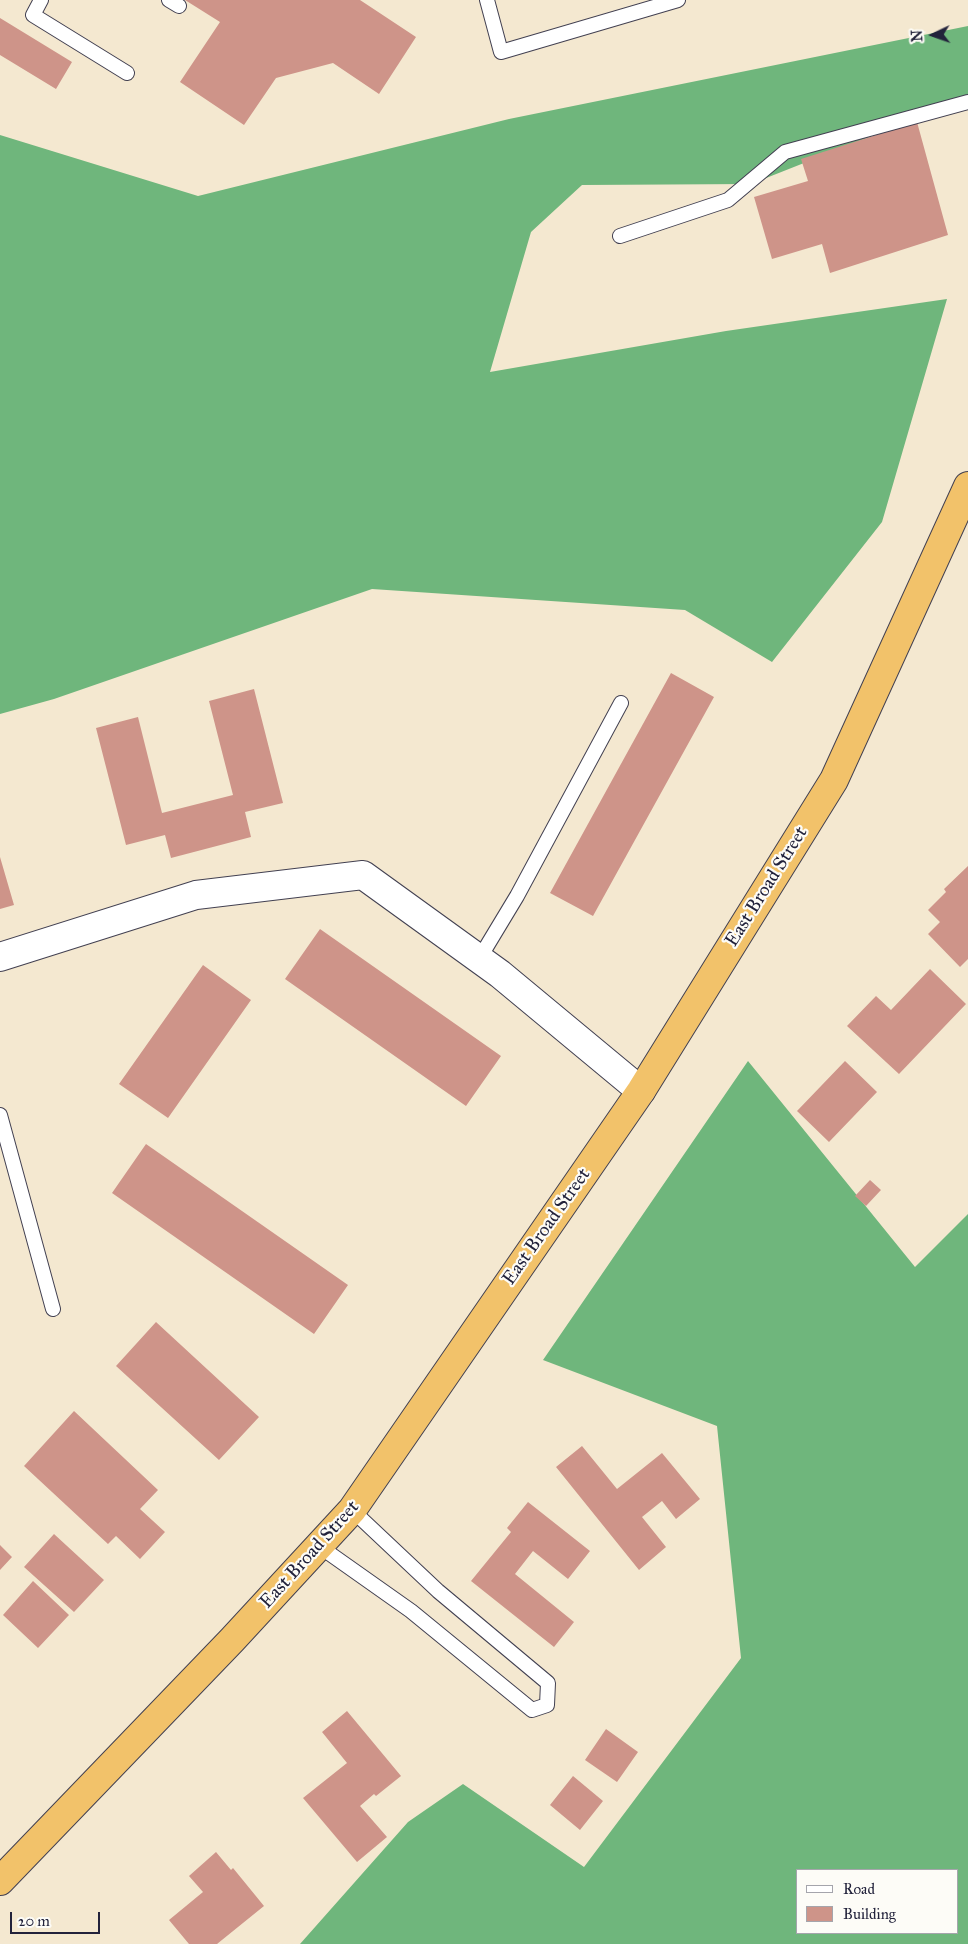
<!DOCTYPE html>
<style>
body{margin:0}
#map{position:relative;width:968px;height:1944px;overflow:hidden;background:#f4e8d0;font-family:"IM FELL Great Primer",serif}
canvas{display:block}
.legend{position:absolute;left:796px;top:1869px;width:162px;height:65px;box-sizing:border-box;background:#fdfcf7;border:1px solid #a5a5ac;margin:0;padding:6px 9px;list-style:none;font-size:15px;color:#22223b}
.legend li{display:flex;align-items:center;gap:10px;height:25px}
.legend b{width:25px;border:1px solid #a5a5ac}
.north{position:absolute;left:908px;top:10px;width:50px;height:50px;-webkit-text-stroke:4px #fdfcf7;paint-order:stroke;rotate:267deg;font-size:14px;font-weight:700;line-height:20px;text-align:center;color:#22223b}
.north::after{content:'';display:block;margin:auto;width:18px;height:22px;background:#22223b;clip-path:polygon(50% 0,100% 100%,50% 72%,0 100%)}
.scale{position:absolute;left:10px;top:1912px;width:90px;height:22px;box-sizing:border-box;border:2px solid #22223b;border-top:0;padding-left:6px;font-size:15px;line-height:18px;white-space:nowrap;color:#22223b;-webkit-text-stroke:4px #fdfcf7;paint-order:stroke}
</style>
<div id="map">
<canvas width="968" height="1944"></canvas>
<ul class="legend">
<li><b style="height:6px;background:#fff"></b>Road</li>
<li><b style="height:14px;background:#ce9489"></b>Building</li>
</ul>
<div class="north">N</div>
<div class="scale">20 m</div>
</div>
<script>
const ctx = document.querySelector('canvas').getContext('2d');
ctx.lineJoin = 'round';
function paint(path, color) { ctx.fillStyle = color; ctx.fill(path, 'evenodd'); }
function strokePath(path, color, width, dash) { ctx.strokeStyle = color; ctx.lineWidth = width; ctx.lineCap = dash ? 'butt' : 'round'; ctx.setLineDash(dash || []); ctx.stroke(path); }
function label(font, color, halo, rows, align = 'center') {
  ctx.font = font + ' "IM FELL Great Primer",serif'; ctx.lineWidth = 4.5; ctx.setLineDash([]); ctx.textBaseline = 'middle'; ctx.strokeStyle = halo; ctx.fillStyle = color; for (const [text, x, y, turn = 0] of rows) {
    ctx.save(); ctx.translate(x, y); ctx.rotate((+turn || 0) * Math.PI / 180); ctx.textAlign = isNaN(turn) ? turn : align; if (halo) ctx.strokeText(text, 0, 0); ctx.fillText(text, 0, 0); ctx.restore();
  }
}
paint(new Path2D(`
 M968 26V98L751 184 582 185 531 232 490 372 726 331 947 299 882 522 772 662 685 610 372 589 54 699 0 714V135L198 196 509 119Z
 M748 1061 915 1267 968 1214V1944H300L408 1822 463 1784 584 1867 741 1658 717 1426 543 1360ZM797 1870H957V1933H797Z`), '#6fb67c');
paint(new Path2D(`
 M185 0H360L416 37 379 94 333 63 276 78 244 125 180 82 220 22Z
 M0 18 72 62 56 89 0 55Z
 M917 122 948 235 830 273 822 244 772 259 754 197 808 181 801 159Z
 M671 673 714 697 593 916 550 893Z
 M254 689 283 803 245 812 251 837 171 858 165 835 126 845 96 728 138 717 162 813 233 795 209 701Z
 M0 857 14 905 0 909Z
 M968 866V959L960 967 928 934 940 922 928 910 946 892 944 889Z
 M320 929 501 1056 466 1106 285 979Z
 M203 965 251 1000 168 1118 119 1084Z
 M930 969 966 1004 899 1074 847 1026 876 996 891 1010Z
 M845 1061 877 1092 829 1142 797 1111Z
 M146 1144 348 1285 314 1334 112 1193Z
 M870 1180 881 1190 866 1206 855 1196Z
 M156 1322 259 1417 219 1460 116 1366Z
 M74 1411 158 1490 140 1509 165 1532 140 1559 116 1536 108 1544 24 1466Z
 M582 1446 617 1489 662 1453 700 1499 676 1519 662 1501 642 1517 666 1547 639 1570 556 1467Z
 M528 1502 590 1551 568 1579 533 1551 515 1574 574 1622 554 1647 471 1581 511 1532 507 1528Z
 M54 1534 104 1580 74 1612 24 1567Z
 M0 1545 12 1557 0 1570Z
 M33 1581 69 1615 38 1648 3 1615Z
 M347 1711 401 1776 376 1796 374 1794 360 1806 387 1837 357 1862 303 1798 347 1763 322 1732Z
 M606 1729 638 1752 617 1782 585 1760Z
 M573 1776 603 1801 580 1830 550 1805Z
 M216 1852 231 1870 233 1868 264 1906 217 1944H189L169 1920 203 1892 189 1876Z`), '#ce9489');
const service = new Path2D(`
 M41 0 33 15 127 73
 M169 0 179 6
 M487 0 501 52 678 0
 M620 236 728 200 785 152 968 102
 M479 959 517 896 621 703
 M0 1115 53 1309
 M319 1546 411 1611 532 1710 547 1705 548 1683 438 1591 352 1510`);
const minor = new Path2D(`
 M0 957 196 895 363 875 500 974 641 1091`);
const trunk = new Path2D(`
 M0 1881 232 1640 352 1510 641 1091 834 780 968 486`);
strokePath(service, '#424051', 16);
strokePath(minor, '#424051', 30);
strokePath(trunk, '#424051', 30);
strokePath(service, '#fff', 14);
strokePath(minor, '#fff', 28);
strokePath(trunk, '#f2c26a', 28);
label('19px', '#22223b', '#fdfcf7', [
 ["East Broad Street",767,887,-58],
 ["East Broad Street",547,1227,-55],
 ["East Broad Street",310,1555,-48]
]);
</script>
